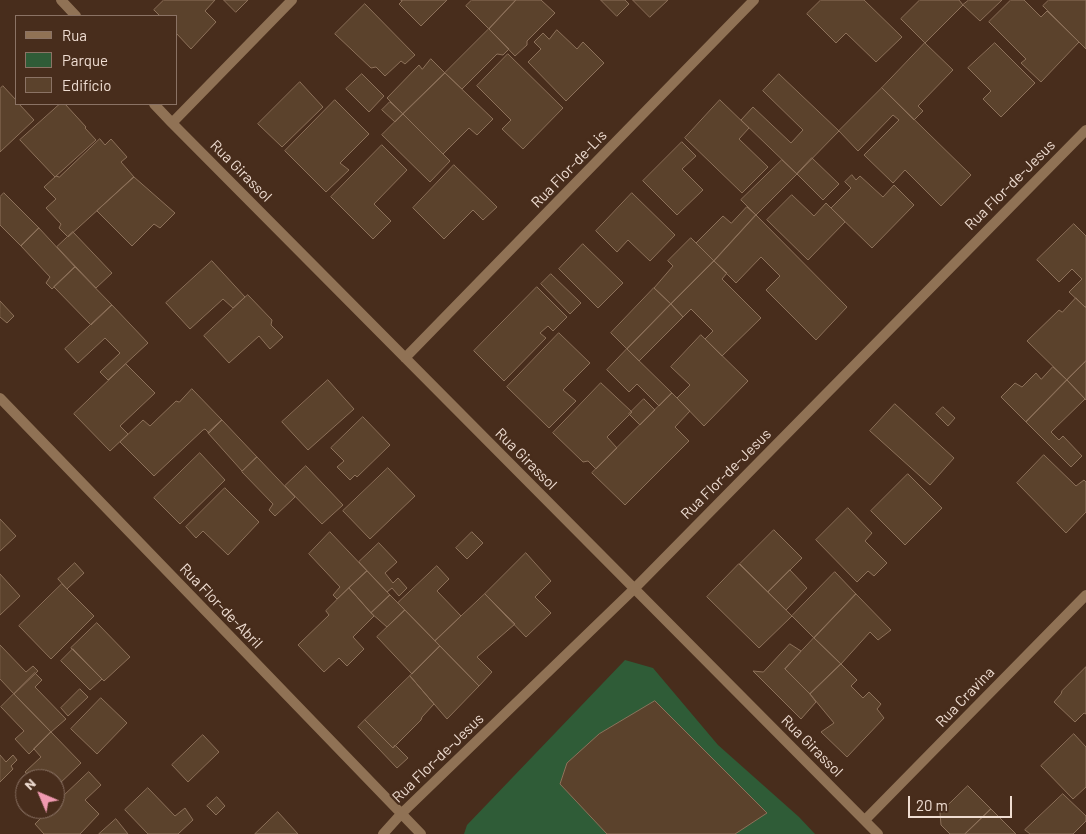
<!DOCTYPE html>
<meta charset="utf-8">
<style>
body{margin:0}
#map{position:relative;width:1086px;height:834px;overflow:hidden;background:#482d1c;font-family:Barlow,sans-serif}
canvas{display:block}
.legend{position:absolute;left:15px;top:15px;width:162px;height:90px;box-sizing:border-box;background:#482d1c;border:1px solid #8b7365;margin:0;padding:6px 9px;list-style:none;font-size:15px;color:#efddd2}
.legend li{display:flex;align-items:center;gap:10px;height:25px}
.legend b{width:25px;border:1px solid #8b7365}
.north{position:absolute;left:15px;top:769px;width:50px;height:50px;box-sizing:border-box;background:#482d1c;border:1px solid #8b7365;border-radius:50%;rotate:315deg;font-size:14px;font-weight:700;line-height:20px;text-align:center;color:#efddd2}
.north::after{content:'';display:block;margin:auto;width:18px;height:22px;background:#f19ab1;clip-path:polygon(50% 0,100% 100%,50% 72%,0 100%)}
.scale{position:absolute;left:908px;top:796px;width:104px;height:22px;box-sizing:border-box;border:2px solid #efddd2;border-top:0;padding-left:6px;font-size:15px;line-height:18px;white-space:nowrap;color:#efddd2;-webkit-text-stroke:4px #482d1c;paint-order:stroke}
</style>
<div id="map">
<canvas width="1086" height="834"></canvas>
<ul class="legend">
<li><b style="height:6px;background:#907255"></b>Rua</li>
<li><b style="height:14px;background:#2f5c37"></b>Parque</li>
<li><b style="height:14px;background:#5b422c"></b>Edifício</li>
</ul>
<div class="north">N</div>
<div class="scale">20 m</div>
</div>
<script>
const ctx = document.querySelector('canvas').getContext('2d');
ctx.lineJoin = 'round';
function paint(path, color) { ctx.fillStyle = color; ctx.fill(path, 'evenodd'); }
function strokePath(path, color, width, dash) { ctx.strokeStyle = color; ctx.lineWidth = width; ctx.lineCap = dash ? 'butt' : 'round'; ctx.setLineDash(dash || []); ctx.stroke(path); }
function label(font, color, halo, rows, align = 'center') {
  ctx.font = font + ' Barlow,sans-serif'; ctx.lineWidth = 5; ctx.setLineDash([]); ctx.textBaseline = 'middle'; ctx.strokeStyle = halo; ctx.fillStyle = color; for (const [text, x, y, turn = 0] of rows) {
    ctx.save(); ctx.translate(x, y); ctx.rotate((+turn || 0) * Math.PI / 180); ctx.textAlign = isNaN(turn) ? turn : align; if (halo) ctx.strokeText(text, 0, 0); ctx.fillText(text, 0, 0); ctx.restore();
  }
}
paint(new Path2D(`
 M625 660 653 668 718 745 799 817 815 834H464L467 825Z`), '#2f5c37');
const building = new Path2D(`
 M164 0H215L205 11 216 22 191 49 176 33V16H160L154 10Z
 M224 0H248L236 12Z
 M401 0H447L421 26 399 4 402 1Z
 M472 0H516L489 29 466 6Z
 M516 0H541L555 13 527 41V45L515 56 489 29Z
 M601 0H625L629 4 617 16Z
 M633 0H668L650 17Z
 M821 0H864L902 37 876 62 846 33 836 43 807 14Z
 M920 0H959L963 5 925 43 901 19Z
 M969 0H1002L980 21 963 5Z
 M1011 0H1024L1041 17 1047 11 1079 42 1041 82 1021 63 1026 59 989 22Z
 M1049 0H1086V49L1043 6Z
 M365 4 415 55 405 64 401 61 385 76 376 67 371 68 335 34Z
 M489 29 509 49 503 55 497 54 462 89 445 73Z
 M557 30 577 49 583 42 604 63 566 101 528 62 541 49 534 42 543 33 549 39Z
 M925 43 953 70 918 106 923 111 914 120 882 88Z
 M995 43 1035 83 1001 117 983 99 991 91 968 68Z
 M508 54 563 108 523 149 502 129 511 120 477 86Z
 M431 59 445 73 403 114 387 98 419 65 422 69Z
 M445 73 493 119 477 135 469 128 443 154 403 114Z
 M362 74 384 96 369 112 346 89Z
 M779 74 839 131 797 174 741 120 753 107 791 143 803 130 763 91Z
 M300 82 323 107 282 147 258 124Z
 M3 86 16 100V104H19L34 120 0 152V89Z
 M882 88 971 175 941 206 905 170 893 183 864 155 899 120 893 115 858 151 839 131Z
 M335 100 369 134 340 163 349 170 326 192 285 151Z
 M720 100 749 128 739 139 768 167 742 193 685 138Z
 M390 102 403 114 395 122 382 110Z
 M60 104H65L86 127 85 128 96 140 55 177 20 140Z
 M403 114 450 161 430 182 382 135Z
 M100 139 105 145 111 139 127 157 121 162 134 177 68 237 59 228 61 224 46 208 56 199 44 187 56 176 59 177Z
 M682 142 696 156 682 169 703 190 677 215 643 181Z
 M382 145 407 170 374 204 391 221 373 239 331 197Z
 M812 158 839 184 823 200 797 174Z
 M782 160 797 174 756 215 741 200Z
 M454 165 497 207 483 220 473 210 444 239 413 208Z
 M852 175 856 180 860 176 883 197 894 185 914 205 872 248 831 208 851 188 845 182Z
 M134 177 175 213 160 228 154 224 132 246 97 211Z
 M4 193 39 228 21 246 0 225V197Z
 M632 193 675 235 650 261 628 240 617 252 596 231Z
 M792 195 814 216 826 203 845 222 808 260 767 220Z
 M747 207 756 215 714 261 696 243 723 216 731 223Z
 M756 215 847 307 816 340 766 290 780 276 761 257 736 283 714 261Z
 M1074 224 1086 236V306L1085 307 1069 292 1082 279 1072 269 1059 282 1037 260Z
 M39 228 75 267 52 289 46 283 50 277 21 246Z
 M73 232 112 273 96 288 57 247Z
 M691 238 714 261 671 304 654 288 673 266 668 261Z
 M583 244 623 283 598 308 559 269Z
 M212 261 245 297 233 308 223 299 190 329 166 303Z
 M714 261 727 273 722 279 761 318 722 356 705 339 713 331 691 309 683 317 671 304Z
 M75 267 112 305 91 325 54 287Z
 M551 274 581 303 570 314 541 284Z
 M537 287 567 317 553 331 548 326 540 333 546 338 504 381 474 351Z
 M654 288 671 304 627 349 611 333Z
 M248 295 272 320 271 325 283 337 270 349 259 336 229 363 204 336Z
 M1076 298 1086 308V361L1067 380 1027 341 1059 310 1062 312Z
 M0 301 14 316 7 323 0 317Z
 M671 304 683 317 639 361 627 349Z
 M112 305 148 343 108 380 100 372 120 353 105 338 78 363 65 349Z
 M559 333 590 363 563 390 576 401 549 428 507 387Z
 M701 335 748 381 704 426 677 398 690 385 671 367Z
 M627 349 672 393 659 406 637 384 629 392 607 370Z
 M1086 361V400L1067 380Z
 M126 364 155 393 120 426 128 434 110 451 74 414Z
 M1053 367 1067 380 1026 422 1001 397 1015 383 1022 387 1036 373 1041 379Z
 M328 380 354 409 308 450 282 422Z
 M1067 380 1085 399 1051 432 1059 440 1063 436 1082 456 1071 467 1026 422Z
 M601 383 632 412 607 437 617 448 596 469 588 461 583 462 553 433Z
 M192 389 222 420 209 433 205 429 203 430 154 476 120 442 143 420 150 426 176 401 179 402Z
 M672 393 690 411 675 427 689 441 625 505 592 473Z
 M644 399 655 410 640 425 629 414Z
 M895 404 954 458 930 485 870 431Z
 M943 407 955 418 948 426 936 414Z
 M363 417 390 445 357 477 355 475 350 480 337 467 344 461 331 448Z
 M222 420 257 457 242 471 208 433Z
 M200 453 225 480 180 524 154 498Z
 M1044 455 1076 486 1084 480 1086 482V512L1066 533 1017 483Z
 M257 457 295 497 275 516 269 510 273 504 242 472Z
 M306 466 343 505 322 524 285 486Z
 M388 468 415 496 370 539 343 511Z
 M908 474 942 508 905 545 871 511Z
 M225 488 259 522 228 555 203 531 196 538 186 527Z
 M848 508 872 533 865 541 887 563 874 576 868 571 857 582 816 540Z
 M0 519 16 536 0 551Z
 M774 530 802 558 768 592 740 564Z
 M330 532 367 571 337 599 333 595 340 587 309 554Z
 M472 532 483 543 467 559 456 548Z
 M379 543 397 562 385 573 393 583 398 578 407 588 399 596 392 588 387 592 359 562Z
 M526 553 551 581 535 597 551 613 526 637 485 594Z
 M75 563 84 573 67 589 58 579Z
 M739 564 792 616 759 648 707 597Z
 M437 566 449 579 437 591 461 616 435 641 398 603Z
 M790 570 807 588 786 610 768 592Z
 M367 571 390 595 371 613 349 588Z
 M835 572 856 594 814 638 792 616Z
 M0 574 20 596 0 615Z
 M62 584 94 616 51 659 19 626Z
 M349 588 374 616 353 637 364 649 347 666 339 658 324 672 298 645 329 615 326 611Z
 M485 594 515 624 477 657 492 672 479 686 435 641Z
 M856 594 891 630 878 640 870 632 841 664 814 638Z
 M390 595 405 610 387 627 371 613Z
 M405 610 440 646 412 674 377 637Z
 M97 623 130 657 104 681 71 648Z
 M814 638 841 664 810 694 785 669Z
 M790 644 801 651 785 669 810 694 816 702 801 719 753 671 763 672Z
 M0 645 26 672 33 666 38 671 14 694 0 679Z
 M440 646 479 686 447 719 410 676Z
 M73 649 102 679 90 690 61 661Z
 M841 664 857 680 851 686 863 698 869 692 881 704 877 709 884 718 847 757 821 732 834 723 810 694Z
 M1086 667V714L1084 713 1075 722 1054 702 1061 694 1062 691Z
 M35 673 42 680 35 687 66 719 51 732 14 694Z
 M410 676 434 704 422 717 421 720 393 748 365 720Z
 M80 689 88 697 68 716 61 708Z
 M14 694 51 732 29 754 15 739 24 731 1 707Z
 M101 698 127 723 97 754 71 729Z
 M655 701 767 813 735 834H607L560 784 567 763 599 734Z
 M365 720 393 748 395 745 408 758 397 768 358 727Z
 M51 732 81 763 55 788V779H32L25 772 41 757 34 749Z
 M1074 734 1086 747V787L1073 799 1041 766Z
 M203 735 219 752 188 782 172 765Z
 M0 755 6 762 13 755 17 760 11 766 13 769 0 782Z
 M89 772 101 785 85 800 99 814 80 834H44L35 824 50 809H55V804Z
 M968 786 991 809 965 834H950L941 825 940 813Z
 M148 788 175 816 185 808 193 820 178 834H148L125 810Z
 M1063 794 1086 816V821L1073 834H1030L1025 830Z
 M217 797 225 806 216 815 207 806Z
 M991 809 1016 834H965Z
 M278 812 298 834H255Z
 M116 819 128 834H99Z`);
paint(building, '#5b422c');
strokePath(building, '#8d715a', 1);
strokePath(new Path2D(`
 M61 0 76 16
 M154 104 172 123 878 834
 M172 123 292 0
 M405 358 754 0
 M0 398 421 834
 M865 820 1086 595
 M383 834 401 814 634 589 1086 130`), '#907255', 10);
label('15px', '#efddd2', '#482d1c', [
 ["Rua Flor-de-Lis",569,169,-46],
 ["Rua Girassol",241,171,45],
 ["Rua Flor-de-Jesus",1010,185,-45],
 ["Rua Girassol",526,459,45],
 ["Rua Flor-de-Jesus",726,474,-45],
 ["Rua Flor-de-Abril",221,606,46],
 ["Rua Cravina",965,697,-46],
 ["Rua Girassol",812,746,45],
 ["Rua Flor-de-Jesus",438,758,-44]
]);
</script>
